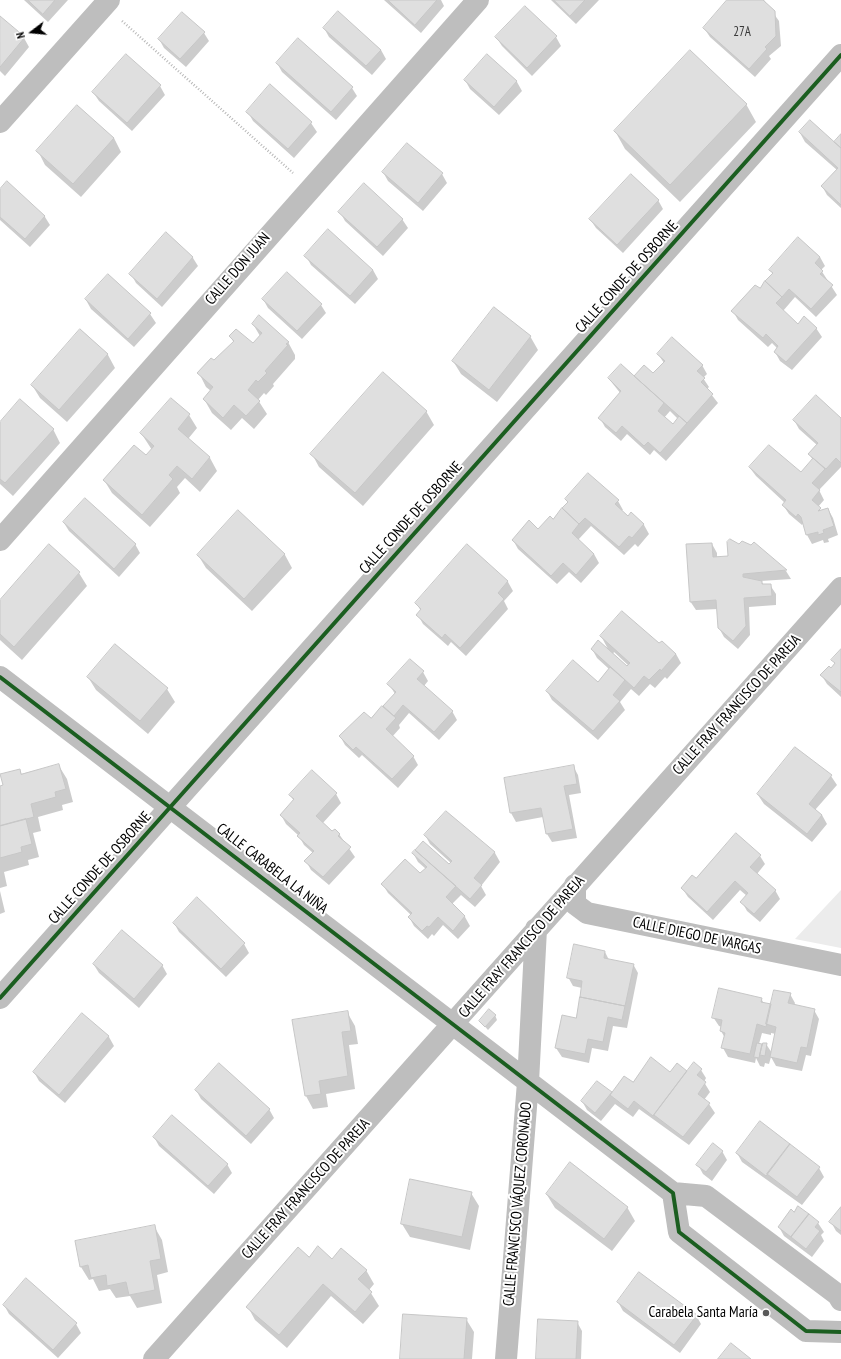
<!DOCTYPE html>
<meta charset="utf-8">
<style>
body{margin:0}
#map{position:relative;width:841px;height:1359px;overflow:hidden;background:#fff;font-family:"PT Sans Narrow",sans-serif}
canvas{display:block}
.north{position:absolute;left:12px;top:12px;width:40px;height:40px;-webkit-text-stroke:3px #fff;paint-order:stroke;rotate:254deg;font-size:11px;font-weight:700;line-height:16px;text-align:center;color:#000}
.north::after{content:'';display:block;margin:auto;width:14px;height:18px;background:#000;clip-path:polygon(50% 0,100% 100%,50% 72%,0 100%)}
</style>
<div id="map">
<canvas width="841" height="1359"></canvas>
<div class="north">N</div>
</div>
<script>
const ctx = document.querySelector('canvas').getContext('2d');
ctx.lineJoin = 'round';
function paint(path, color) { ctx.fillStyle = color; ctx.fill(path, 'evenodd'); }
function strokePath(path, color, width, dash) { ctx.strokeStyle = color; ctx.lineWidth = width; ctx.lineCap = dash ? 'butt' : 'round'; ctx.setLineDash(dash || []); ctx.stroke(path); }
function label(font, color, halo, rows, align = 'center') {
  ctx.font = font + ' "PT Sans Narrow",sans-serif'; ctx.lineWidth = 4; ctx.setLineDash([]); ctx.textBaseline = 'middle'; ctx.strokeStyle = halo; ctx.fillStyle = color; for (const [text, x, y, turn = 0] of rows) {
    ctx.save(); ctx.translate(x, y); ctx.rotate((+turn || 0) * Math.PI / 180); ctx.textAlign = isNaN(turn) ? turn : align; if (halo) ctx.strokeText(text, 0, 0); ctx.fillText(text, 0, 0); ctx.restore();
  }
}
paint(new Path2D(`
 M841 890V948L795 939Z`), '#ececec');
paint(new Path2D(`
 M24 0H68L48 22Z
 M384 0H441L444 6 421 33Z
 M551 0H599L576 24Z
 M729 0H764L779 21 781 46 769 56 771 59 755 77 710 37 704 28Z
 M525 7 556 37 561 46 532 76 502 46 496 37Z
 M338 12 381 50 386 59 372 75 329 37 324 28Z
 M0 17 24 38 29 47 5 76 0 71Z
 M204 33 209 41 186 67 164 48 159 39Z
 M487 56 517 82 522 91 499 115 470 89 465 80Z
 M277 63 352 88 357 96 336 120 282 72Z
 M160 86 165 95 132 131 99 101 93 92Z
 M270 86 311 123 317 132 294 158 253 121 248 112Z
 M746 104 756 122 680 202 625 149 615 131Z
 M800 133 834 143 841 135V208L827 195 822 186 837 170 805 142Z
 M114 138 121 152 81 197 45 165 38 151Z
 M383 172 442 174 447 183 423 211 388 181Z
 M7 183 45 217 50 225 30 247 0 220V191Z
 M658 200 663 209 623 253 596 228 590 219Z
 M340 212 402 219 408 228 383 256 345 221Z
 M166 234 193 258 198 266 162 307 136 283 131 274Z
 M798 238 820 257 825 266 821 270 837 295 816 317 795 297 783 311 798 325 816 328 822 337 792 370 780 361 775 352 777 348 772 343 768 347 738 320 733 311 760 289 773 274 770 270Z
 M306 256 373 270 378 279 355 304 311 265Z
 M263 299 321 305 326 313 302 339 268 308Z
 M86 300 150 314 156 323 134 347 91 309Z
 M253 324 288 342 295 355V359L273 384 274 386 266 395 264 393 258 400 267 414 254 429 242 418 231 430 212 413 204 399 211 391 206 387 199 373 234 343 230 336 253 345 260 336Z
 M81 330 108 355 115 368 67 422 40 398 32 385Z
 M530 336 538 350 497 402 461 374 453 361Z
 M658 354 702 365 707 374 703 378 709 387 707 389 718 403 666 461 654 450 650 455 627 434 621 441 605 427 600 418 621 394 609 379 634 378 653 374 664 363ZM670 411 678 419 673 425 664 418Z
 M171 399 189 415 197 428 188 439 210 458 217 471 200 492 185 478 177 487 180 493 150 527 112 493 104 480 146 456 152 450 141 433Z
 M426 411 434 425 363 506 319 467 312 454Z
 M794 420H841V467L819 490 824 500 818 507 821 511 828 509 833 518 838 535 828 539 829 542 824 543 823 540 812 544 807 535 804 522 802 525 789 514 783 505 785 503 756 476 750 468 801 474 813 460 809 454 817 445 799 429Z
 M0 424 53 429 60 443 13 496 0 484Z
 M566 499 618 501 623 510 621 511 628 517 631 513 644 525 649 534 638 547 635 544 624 555 591 526 578 540 594 554 599 563 581 583 569 572 557 584 518 549 513 540 538 530 553 520 568 503Z
 M238 511 285 555 292 568 252 611 206 568 198 555Z
 M64 523 135 544 140 553 119 577 69 531Z
 M712 544 717 553V558L729 557 740 545 752 547 754 544 786 571 791 579 761 581 764 585H770L776 594V605L749 607 750 635 738 649 724 637 719 628 718 609 696 610 690 601Z
 M467 546 508 582 513 591 504 601 508 609 466 656 451 642 448 646 423 624 418 615 421 611 416 603Z
 M79 573 87 586 22 660 0 640V601Z
 M601 636 659 645 662 642 676 654 681 663 667 679 665 677 655 688 650 684 639 696 631 689 620 702 625 710 598 740 552 700 547 691 598 683 609 669 597 658 592 649H608ZM614 652 629 666 627 667 613 654Z
 M115 645 167 689 175 702 148 734 96 690 88 677Z
 M841 651V697L827 684 822 676 835 665 833 660Z
 M410 660 423 672 428 681 424 686 452 711 457 720 439 740 409 713 399 725 400 728 392 737 413 756 418 765 398 788 362 755 359 758 345 745 340 736 371 719 395 694 389 684Z
 M796 749 831 776 837 785 815 810 822 815 827 824 812 842 764 804 758 795Z
 M59 766 67 779 73 802 62 805 63 810 38 817 41 831 33 833 39 857 28 860 29 865 4 872 7 886 0 888V787L4 786 20 770 22 775Z
 M573 766 578 775 581 793 569 795 577 838 552 842 547 834 543 817 516 822 511 813Z
 M312 771 336 794 341 803 322 824 332 833 339 834 355 857 329 885 311 870 306 861 313 853 304 845 299 836 286 824 281 815 294 801 290 795Z
 M446 812 495 853 500 862 481 886 486 895 475 907 461 895 452 904 465 917 470 926 458 939 443 925 434 936 432 934 428 939 414 926 409 917 411 915 388 893 383 885 420 875 426 869 418 862 413 853 449 866 451 863 430 844 425 835Z
 M760 856 765 864 757 874 775 890 780 899 760 922 747 911 742 902 747 896 740 890 713 920 688 897 682 888 696 879Z
 M0 891 5 912 0 914Z
 M174 923 244 944 249 953 226 977 179 932Z
 M605 952 609 960 633 964 638 973 627 1028 613 1026 608 1051 592 1048 589 1063 562 1057 556 1048 576 1019 582 988 573 986 568 977Z
 M94 965H162L167 974 139 1008 99 973Z
 M790 994 795 1003 794 1006 814 1010 819 1019 811 1056 806 1055 802 1071 776 1066 771 1057 769 1064 765 1063 764 1067 760 1066 756 1058 755 1063 728 1057 723 1048 725 1038 721 1031 722 1027 719 1026 713 1017 761 998 764 1004 772 1005ZM762 1033 771 1035V1033L776 1034 772 1053 766 1044H759Z
 M347 1012 355 1026 358 1044 349 1045 355 1089 326 1094 328 1107 313 1109 306 1096 294 1021Z
 M82 1015 109 1037 114 1046 65 1103 39 1081 34 1072Z
 M495 1015 497 1020 488 1030 480 1021Z
 M677 1064 687 1073 701 1070 706 1078 704 1082 710 1092 704 1100 709 1104 715 1113 689 1145 639 1109 633 1117 615 1104 601 1121 587 1110 582 1101 597 1082 613 1094 633 1083 670 1073Z
 M196 1090 269 1109 274 1118 251 1144 201 1099Z
 M154 1137 227 1164 232 1173 214 1194 159 1146Z
 M722 1151 727 1160 712 1181 703 1174 698 1165Z
 M737 1153 819 1168 824 1177 802 1205 742 1162Z
 M471 1193 479 1206 470 1250 410 1237 402 1224Z
 M547 1195 627 1207 635 1221 612 1251 555 1208Z
 M798 1208 818 1223 824 1232 821 1235 824 1241 812 1257 784 1236 779 1227Z
 M841 1208V1235L836 1231 831 1222Z
 M154 1226 162 1240 168 1272 157 1275 162 1303 137 1308 130 1296 116 1298 110 1289 99 1291 93 1279 89 1280 81 1267Z
 M309 1258 332 1260 366 1270 374 1284 369 1290 379 1306 363 1324 331 1296 287 1348 255 1320 248 1307Z
 M618 1302 696 1315 701 1324 680 1353 623 1311Z
 M4 1305 76 1324 81 1333 58 1358 9 1314Z
 M466 1319 474 1332 472 1359H401Z
 M577 1322 582 1331 581 1359H537Z`), '#0003');
const building = new Path2D(`
 M28 0H55L43 14Z
 M388 0H437L415 25Z
 M554 0H585L570 16Z
 M727 0H763L775 11 776 36 765 47 767 49 749 69 703 28Z
 M525 6 557 36 527 68 495 37Z
 M338 11 381 50 366 66 323 28Z
 M182 12 205 32 180 59 158 39Z
 M0 16 25 37 0 67Z
 M298 38 353 87 331 112 276 63Z
 M690 50 747 104 670 185 614 131Z
 M126 54 161 85 127 123 92 92Z
 M487 54 517 81 494 107 464 80Z
 M270 84 312 122 288 149 246 112Z
 M77 105 114 138 73 184 36 151Z
 M810 120 841 148V205L821 186 838 168 799 132Z
 M841 134V148L834 142Z
 M407 143 443 173 418 203 382 172Z
 M631 174 659 200 617 245 589 219Z
 M7 181 45 216 25 239 0 217V189Z
 M364 183 403 219 377 247 338 212Z
 M328 229 373 270 350 296 304 256Z
 M166 232 193 257 157 299 129 274Z
 M798 237 820 257 815 263 823 271 820 274 833 285 811 309 789 289 782 297 765 281 773 273 769 270Z
 M287 272 322 304 297 331 262 299Z
 M108 274 151 313 128 339 85 299Z
 M765 281 782 297 776 303 798 324 804 316 817 328 786 362 774 352 778 346 766 334 763 338 731 311 755 285 760 288Z
 M494 307 531 336 489 390 452 361Z
 M259 315 289 342 286 344 288 345 265 371 267 373 258 382 256 380 248 390 260 401 246 416 234 405 223 418 203 399 213 387 197 373 211 358 214 360 234 341 229 336 236 329 253 343 262 333 252 324Z
 M80 329 108 354 59 410 31 385Z
 M672 337 703 365 697 371 705 378 701 382 713 394 687 423 634 376 644 365 653 373 665 361 657 354Z
 M621 364 664 403 658 411 673 424 679 416 687 423 660 453 648 442 644 446 622 426 616 433 598 418 621 391 608 378Z
 M383 372 427 411 355 493 310 454Z
 M816 395 841 418V463L836 458 826 469 808 454 818 443 793 420Z
 M171 398 190 414 178 429 210 457 192 479 177 466 169 475 173 479 142 515 103 480 134 445 146 455 154 446 140 433Z
 M20 399 54 429 5 483 0 479V422Z
 M769 445 801 472 813 458 825 469 812 483 820 490 812 500 821 508 818 511 828 508 834 526 823 530 824 533 818 535V532L806 535 801 517 798 514 796 517 782 505 786 500 749 467Z
 M588 473 619 500 615 504 628 516 631 512 644 524 632 538 629 536 619 547 585 518 579 524 562 508 568 502 565 499Z
 M85 498 136 544 114 569 63 522Z
 M562 508 579 524 572 533 594 554 576 575 563 563 551 576 512 540 529 520 538 529 550 516 553 519Z
 M238 510 285 554 244 599 197 555Z
 M730 539 739 544 742 541 751 545 754 542 787 570 743 574V577L762 581V584H771L772 596 744 598 746 626 733 641 718 628 716 600 690 602 686 544 712 543 713 557 728 556 727 542Z
 M49 544 80 572 14 647 0 634V600Z
 M467 544 508 581 498 593 504 599 460 648 445 634 442 638 416 615 421 609 415 603Z
 M622 611 659 643 662 641 676 654 661 671 660 669 649 680 644 676 634 688 591 649 598 640 627 666 630 663 600 636Z
 M115 644 168 688 140 721 87 677Z
 M841 649V692L820 675 829 666 831 668 835 663 831 660Z
 M410 659 424 671 417 679 453 711 434 732 403 705 394 716 383 706 396 692 387 684Z
 M573 660 598 682 610 667 625 680 613 695 620 701 593 731 546 691Z
 M382 706 396 718 386 729 414 756 392 779 356 747 353 750 339 736 364 712 371 718Z
 M795 747 832 775 809 804 822 815 807 834 757 794Z
 M59 764 66 789 55 792 56 797 31 804 34 817 0 826V786L3 785 0 774 20 769 21 774Z
 M574 765 577 784 564 786 573 829 546 834 541 808 510 813 504 778Z
 M312 770 337 793 316 816 332 831 335 829 340 834 338 836 351 847 323 877 304 861 314 851 297 836 300 833 280 815 294 799 289 795Z
 M446 811 495 852 474 878 482 885 470 899 415 850 423 841 449 864 452 861 424 835Z
 M26 819 32 844 21 847 22 852 0 858V826Z
 M736 833 761 855 750 867 776 890 754 914 740 902 748 893 735 881 707 912 681 888 692 875 696 878Z
 M415 850 456 886 446 897 465 916 453 931 438 917 429 927 427 926 422 931 408 917 412 913 381 884 405 859 420 873 427 867 412 853Z
 M197 897 245 943 221 969 173 923Z
 M122 930 163 965 134 999 93 964Z
 M574 944 605 951 604 958 634 964 625 1006 580 997 582 981 567 978Z
 M719 988 762 998 761 1002 771 1004 766 1027 757 1024 750 1054 721 1048 725 1033 720 1031 722 1020 712 1018Z
 M774 990 791 993 788 1003 815 1009 807 1048 801 1047 797 1063 770 1057 776 1027 766 1024Z
 M580 997 625 1006 622 1020 608 1017 603 1042 588 1039 585 1054 555 1048 562 1015 576 1018Z
 M489 1009 496 1015 485 1027 479 1021Z
 M348 1011 351 1031 342 1032 348 1076 319 1081 321 1094 305 1096 292 1020Z
 M82 1013 109 1036 59 1095 33 1072Z
 M757 1043 762 1044 759 1058 754 1057Z
 M763 1043H767L765 1056 760 1055Z
 M651 1057 670 1072 677 1063 687 1071 653 1116 634 1101 628 1109 610 1095 624 1076 633 1082Z
 M694 1062 702 1069 697 1075 706 1082 698 1094 710 1103 683 1137 654 1115Z
 M219 1063 270 1109 246 1136 195 1090Z
 M597 1081 612 1092 595 1113 581 1101Z
 M172 1115 228 1164 208 1186 153 1137Z
 M760 1121 790 1144 766 1176 736 1153Z
 M713 1143 723 1151 706 1172 696 1165Z
 M790 1144 820 1167 797 1197 767 1174Z
 M570 1162 628 1207 604 1239 546 1194Z
 M410 1179 472 1192 462 1237 401 1224Z
 M798 1206 809 1214 791 1237 778 1227 791 1209 794 1212Z
 M841 1207V1231L829 1222Z
 M809 1214 819 1222 815 1227 820 1231 806 1249 791 1237Z
 M155 1225 161 1259 150 1261 155 1290 129 1295 126 1282 107 1286 106 1275 91 1278 88 1265 80 1267 75 1241Z
 M318 1246 332 1259 341 1248 367 1270 358 1279 372 1292 355 1312 323 1284 279 1335 246 1307 298 1247 309 1257Z
 M639 1272 697 1315 674 1345 617 1302Z
 M26 1278 77 1323 53 1350 3 1305Z
 M403 1314 467 1318 464 1359H400Z
 M538 1319 578 1321 576 1359H536Z
 M731 1343 751 1359H718Z`);
paint(building, '#dfdfdf');
strokePath(building, '#c7c7c7', 1);
strokePath(new Path2D(`
 M122 21 293 173`), '#b9b9b9', 2.5, [1, 2]);
strokePath(new Path2D(`
 M0 122 109 0
 M0 540 478 0
 M0 677 673 1193 679 1232 806 1331 841 1332
 M575 885V904L587 913 841 965
 M0 998 841 55
 M673 1193 706 1196 838 1295 841 1300
 M154 1359 841 588
 M506 1359 528 1082 536 929`), '#bebebe', 22);
strokePath(new Path2D(`
 M0 677 673 1193 679 1232 806 1331 841 1332
 M0 998 841 55`), '#1b5e20', 4);
for (const [x, y, r, color] of [
 [766,1313,4,"#595959"]
]) { const dot = new Path2D(); dot.arc(x, y, r, 0, 2 * Math.PI); ctx.fillStyle = color; ctx.fill(dot); strokePath(dot, '#fff', 1.5); }
label('13px', '#383838', null, [
 ["27A",742,32]
]);
label('15px', '#000', '#fff', [
 ["CALLE DON JUAN",238,269,-49],
 ["CALLE CONDE DE OSBORNE",627,277,-48],
 ["CALLE CONDE DE OSBORNE",411,518,-48],
 ["CALLE FRAY FRANCISCO DE PAREJA",737,705,-48],
 ["CALLE CONDE DE OSBORNE",100,868,-48],
 ["CALLE CARABELA LA NIÑA",272,869,38],
 ["CALLE DIEGO DE VARGAS",697,936,12],
 ["CALLE FRAY FRANCISCO DE PAREJA",522,947,-49],
 ["CALLE FRAY FRANCISCO DE PAREJA",306,1189,-48],
 ["CALLE FRANCISCO VÁQUEZ CORONADO",518,1204,-85]
]);
label('15px', '#000', '#fff', [
 ["Carabela Santa María",758,1313]
], 'right');
</script>
